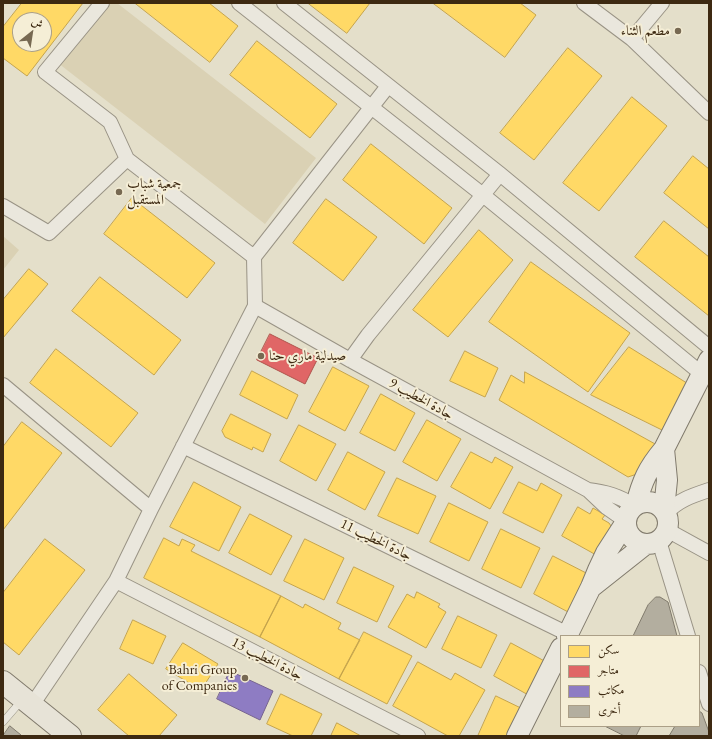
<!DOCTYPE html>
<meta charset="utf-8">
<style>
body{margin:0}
#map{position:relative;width:712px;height:739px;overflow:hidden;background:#e4dfca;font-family:"EB Garamond",Amiri,serif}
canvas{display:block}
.frame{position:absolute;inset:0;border:4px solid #3d2911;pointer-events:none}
.legend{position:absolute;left:560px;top:635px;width:140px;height:92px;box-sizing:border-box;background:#f5eed6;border:1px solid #ab9f87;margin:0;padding:5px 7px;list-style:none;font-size:12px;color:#3d2911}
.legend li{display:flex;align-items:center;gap:8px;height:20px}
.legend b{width:20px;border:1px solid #ab9f87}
.north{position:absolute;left:12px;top:12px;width:40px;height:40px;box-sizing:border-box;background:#f5eed6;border:1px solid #ab9f87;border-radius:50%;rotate:30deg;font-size:11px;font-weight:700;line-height:16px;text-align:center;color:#3d2911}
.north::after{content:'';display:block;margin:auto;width:14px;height:18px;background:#776952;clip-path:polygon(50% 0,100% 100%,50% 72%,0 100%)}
</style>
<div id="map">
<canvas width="712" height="739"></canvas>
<div class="frame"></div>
<ul class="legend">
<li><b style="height:11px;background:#ffd966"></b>سكن</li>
<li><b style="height:11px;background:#e06666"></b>متاجر</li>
<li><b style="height:11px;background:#8e7cc3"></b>مكاتب</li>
<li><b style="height:11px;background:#b3ae9f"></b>أخرى</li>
</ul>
<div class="north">ش</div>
</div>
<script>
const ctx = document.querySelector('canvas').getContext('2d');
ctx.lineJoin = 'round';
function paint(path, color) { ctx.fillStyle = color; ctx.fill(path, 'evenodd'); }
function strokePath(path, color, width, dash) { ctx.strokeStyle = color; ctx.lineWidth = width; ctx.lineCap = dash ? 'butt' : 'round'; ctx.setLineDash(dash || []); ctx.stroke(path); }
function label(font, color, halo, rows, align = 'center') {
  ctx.font = font + ' "EB Garamond",Amiri,serif'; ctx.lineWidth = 4; ctx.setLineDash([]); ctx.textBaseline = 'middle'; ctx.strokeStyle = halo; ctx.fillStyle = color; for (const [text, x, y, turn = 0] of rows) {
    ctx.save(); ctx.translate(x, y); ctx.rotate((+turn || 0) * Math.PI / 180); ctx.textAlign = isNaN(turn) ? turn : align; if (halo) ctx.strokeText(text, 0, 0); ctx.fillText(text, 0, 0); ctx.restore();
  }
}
paint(new Path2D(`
 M105 3H117L316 158 265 224 58 63Z
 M3 236 19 250 3 270Z`), '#dad1b4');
const homes = new Path2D(`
 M22 3H83L27 76 3 58V27ZM20 20H44V44H20Z
 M135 3H209L238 26 210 62Z
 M308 3H370L347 33Z
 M433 3H520L536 15 505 57Z
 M257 41 337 104 310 138 230 75Z
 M568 48 602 76 534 160 500 133Z
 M632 97 667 126 599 211 563 183Z
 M371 144 452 208 424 244 343 180Z
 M693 156 709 169V229L664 193Z
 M132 198 215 263 187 298 104 234Z
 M326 199 377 237 343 281 293 243Z
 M664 221 709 257V316L635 257Z
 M479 230 513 260 448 337 413 310Z
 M531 262 630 333 588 392 489 322Z
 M29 269 48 284 3 338V300Z
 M100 277 181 340 154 375 72 311Z
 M629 347 690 385 662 430 591 395Z
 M56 349 138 413 111 447 30 383Z
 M465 351 498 368 485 397 450 381Z
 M333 367 369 386 345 431 309 412Z
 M252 371 298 395 287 419 240 395Z
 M525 372 666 450 655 468 628 477 499 400 511 375 524 383Z
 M381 394 415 413 395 451 360 433Z
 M231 414 271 434 263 452 253 447 252 450 225 437 222 431Z
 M427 420 461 439 437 481 403 462Z
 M22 422 62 453 3 530V447Z
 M299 425 336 444 316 481 280 461Z
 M348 452 385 472 365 510 328 490Z
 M471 452 492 463 495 457 513 467 490 509 451 487Z
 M397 478 436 496 418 534 378 516Z
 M194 482 241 507 219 551 170 527Z
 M519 482 537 491 541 483 562 495 543 533 503 513Z
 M449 503 488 522 469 561 430 542Z
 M578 507 590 514 593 508 605 515 602 519 609 523 613 529 598 556 562 536Z
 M250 514 292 536 271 575 229 553Z
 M501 529 540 548 521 588 482 569Z
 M164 538 179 546 182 539 195 545 191 551 281 596 260 637 144 578Z
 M45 539 85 570 19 655 3 642V593Z
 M305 539 344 558 324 600 284 581Z
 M553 556 592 576 570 613 534 594Z
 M354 567 394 586 377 622 337 603Z
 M417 592 440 604 438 607 446 612 426 648 388 627 407 594 414 598Z
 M281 596 303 608 305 604 341 623 338 629 360 640 339 679 260 637Z
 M458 616 497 635 481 668 442 649Z
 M133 620 166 636 153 664 120 649Z
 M364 632 412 656 387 704 339 679Z
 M183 643 218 664 201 690 166 669Z
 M511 643 550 664 532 697 494 676Z
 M418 662 451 680 455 673 485 690 459 736H448L393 706Z
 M129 674 177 715 159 736H129L98 710Z
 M281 694 322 714 311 736H293L267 724Z
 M496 696 527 711 515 736H478Z
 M337 723 361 736H331Z`);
paint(homes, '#ffd966');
strokePath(homes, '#c5a44c', 1);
const shops = new Path2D(`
 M270 334 318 358 305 384 257 360Z`);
paint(shops, '#e06666');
strokePath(shops, '#af544c', 1);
const offices = new Path2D(`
 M230 671 273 691 260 720 217 699Z`);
paint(offices, '#8e7cc3');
strokePath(offices, '#76638e', 1);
const building = new Path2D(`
 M656 597H660L668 602 677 636H633L648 605Z
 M699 711 702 713 709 732V736H669L675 726H699Z
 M10 726 21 735V736H3Z
 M605 726H641L636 736H625Z`);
paint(building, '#b3ae9f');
strokePath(building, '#807a6c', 1);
const lane = new Path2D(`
 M3 722 22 700`);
const street = new Path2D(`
 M102 3 45 72 110 122 127 159 254 257
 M239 3 483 195 702 374
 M284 3 500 174 709 347
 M584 3 632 39 709 113
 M632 39 662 3
 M3 206 49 233 127 159
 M255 306 350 360 588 490 606 507 626 521
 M350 360 368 335 500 174
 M3 385 151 509
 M183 446 568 634
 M588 490C606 492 619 496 635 506
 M666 513C679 500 691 496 709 490
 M667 530 709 553
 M659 541 688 636
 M116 581 418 736
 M699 672 709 704
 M32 705 116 581 151 509 255 306 254 257 388 86`);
const secondary = new Path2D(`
 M626 523a21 21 0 1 1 42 0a21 21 0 1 1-42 0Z
 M636 505C642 481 648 468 664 449L709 360
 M664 510 667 480 664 449
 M593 586 646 544
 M567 636 591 587 598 570 606 553 626 522
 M517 736 561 648`);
const primary = new Path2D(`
 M3 682 70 736`);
strokePath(lane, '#999385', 8);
strokePath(street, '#999385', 16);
strokePath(secondary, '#807a6c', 22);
strokePath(primary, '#807a6c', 24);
strokePath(lane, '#eae7dd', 7);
strokePath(street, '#eae7dd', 14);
strokePath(secondary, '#eae7dd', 20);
strokePath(primary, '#e7e3d7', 22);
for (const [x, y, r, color] of [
 [678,31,4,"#776952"],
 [119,192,4,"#776952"],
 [261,356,4,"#776952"],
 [245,678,4,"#776952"]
]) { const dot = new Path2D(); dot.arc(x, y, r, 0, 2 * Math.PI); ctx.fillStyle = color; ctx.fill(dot); strokePath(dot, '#f5eed6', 1.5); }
label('14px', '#3d2911', '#f5eed6', [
 ["مطعم الثناء",670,31],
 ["جمعية شباب",127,184,"left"],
 ["المستقبل",127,200,"left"],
 ["صيدلية ماري حنا",269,356,"left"],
 ["Bahri Group",237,670],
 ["of Companies",237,686]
], 'right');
label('14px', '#3d2911', '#f5eed6', [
 ["جادة الخطيب 9",421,399,29],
 ["جادة الخطيب 11",376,540,26],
 ["جادة الخطيب 13",267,659,27]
]);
</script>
